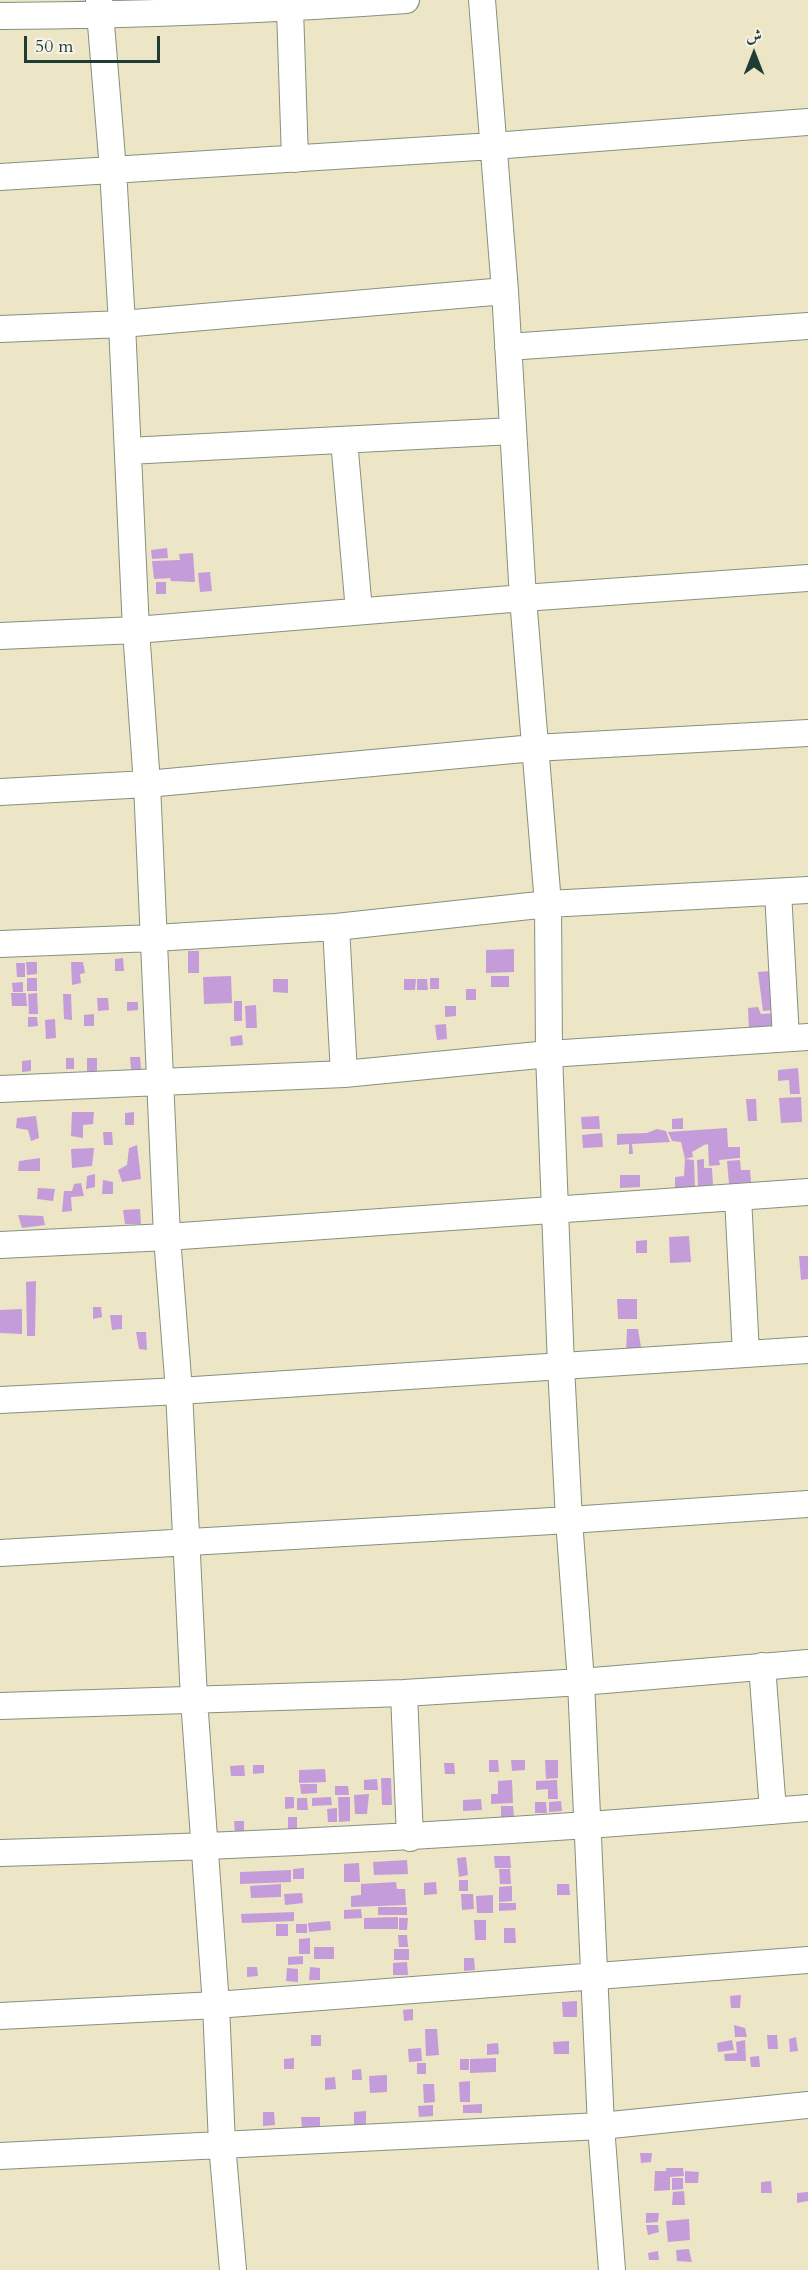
<!DOCTYPE html>
<meta charset="utf-8">
<style>
body{margin:0}
#map{position:relative;width:808px;height:2270px;overflow:hidden;background:#ece5c6;font-family:Cardo,Amiri,serif}
canvas{display:block}
.north{position:absolute;left:724px;top:24px;width:60px;height:60px;-webkit-text-stroke:4px #f7f3e8;paint-order:stroke;rotate:0deg;font-size:16px;font-weight:700;line-height:24px;text-align:center;color:#1f3d34}
.north::after{content:'';display:block;margin:auto;width:21px;height:27px;background:#1f3d34;clip-path:polygon(50% 0,100% 100%,50% 72%,0 100%)}
.scale{position:absolute;left:24px;top:36px;width:136px;height:27px;box-sizing:border-box;border:3px solid #1f3d34;border-top:0;padding-left:8px;font-size:18px;line-height:21px;white-space:nowrap;color:#1f3d34;-webkit-text-stroke:4px #f7f3e8;paint-order:stroke}
</style>
<div id="map">
<canvas width="808" height="2270"></canvas>
<div class="north">ش</div>
<div class="scale">50 m</div>
</div>
<script>
const ctx = document.querySelector('canvas').getContext('2d');
ctx.lineJoin = 'round';
function paint(path, color) { ctx.fillStyle = color; ctx.fill(path, 'evenodd'); }
function strokePath(path, color, width, dash) { ctx.strokeStyle = color; ctx.lineWidth = width; ctx.lineCap = dash ? 'butt' : 'round'; ctx.setLineDash(dash || []); ctx.stroke(path); }
paint(new Path2D(`
 M167 548 168 558 152 559 151 550Z
 M193 553 195 582 171 581 170 578 154 579 152 561 180 560 179 554Z
 M210 572 212 591 200 592 198 573Z
 M156 582H166V594H156Z
 M514 949V972L486 973V950Z
 M188 951H199V973H188Z
 M123 958 124 971H115V959Z
 M26 962H37V974L27 975Z
 M71 962H83L85 973 80 974 81 983 72 985Z
 M16 963H25V977H17Z
 M770 971 774 1010 763 1011 758 972Z
 M231 976 232 1003 204 1004 203 977Z
 M491 976H509V987H491Z
 M27 978H37V991H27Z
 M430 978H439V989H430Z
 M273 979H288V993L273 992Z
 M404 979H416L415 990H404Z
 M417 979H427L428 990H417Z
 M23 982V992H13L12 983Z
 M466 989H476V1000H466Z
 M11 993H26L27 1006H12Z
 M37 993 38 1014H29L28 994Z
 M63 994H71L72 1020 64 1019Z
 M97 998H108L109 1010 98 1011Z
 M234 1001H242V1021H234Z
 M127 1002H138V1010L127 1011Z
 M256 1005 257 1028H246L245 1006Z
 M445 1006H456V1016L445 1017Z
 M758 1007 761 1014 776 1013 777 1030 749 1031 748 1008Z
 M94 1014V1026H84V1015Z
 M28 1017H37L38 1026 28 1027Z
 M55 1019 56 1038 46 1039 45 1020Z
 M446 1024 447 1039 437 1040 435 1025Z
 M242 1035 243 1045 231 1046 230 1037Z
 M130 1057H140L141 1069H131Z
 M66 1058H74V1069H66Z
 M87 1058H97V1071H87Z
 M31 1060V1071L22 1072V1061Z
 M798 1068 800 1094H790L789 1080 778 1081V1070Z
 M801 1097 802 1122 781 1123 779 1098Z
 M746 1099H756L757 1121H748Z
 M72 1112H94L93 1124 83 1125V1138L71 1136Z
 M134 1112V1125H125V1113Z
 M36 1116 39 1138 31 1141 28 1130 16 1128 17 1118Z
 M599 1116 600 1129H582L581 1117Z
 M683 1118V1129H672V1119Z
 M727 1128 728 1147H740V1158L719 1160 720 1165 709 1166 708 1144 704 1145 692 1152 693 1157 685 1159 681 1142 672 1141 668 1132Z
 M657 1129 666 1131 670 1142 632 1144 633 1154H629V1144L617 1145V1134L647 1133Z
 M103 1132H112L113 1145H104Z
 M602 1133 603 1147 583 1148 582 1135Z
 M137 1145 141 1179 122 1182 118 1170 127 1165 129 1148Z
 M94 1148 92 1166 72 1168 71 1149Z
 M40 1158V1171H18L19 1161Z
 M685 1159 694 1160 695 1189H675V1177L684 1176Z
 M704 1159V1168H712L713 1185 698 1186 697 1160Z
 M740 1160 741 1170H750L751 1182 729 1184 727 1161Z
 M95 1174V1187L86 1189 87 1176Z
 M620 1175H640V1187L620 1188Z
 M103 1180 113 1182V1194H102Z
 M81 1183 84 1196 71 1197 72 1211 62 1212 64 1191H72L74 1184Z
 M38 1188 55 1189 53 1201 37 1199Z
 M140 1209 141 1224H125L123 1210Z
 M18 1215 43 1216 45 1225 22 1228Z
 M689 1236 691 1262 670 1263 669 1237Z
 M647 1240V1253H636V1241Z
 M799 1256H808V1279L801 1280Z
 M36 1281 35 1336H27L26 1282Z
 M617 1299H637V1319H618Z
 M93 1307H101L102 1317 93 1319Z
 M22 1309V1334L0 1333V1310Z
 M110 1315H122V1329L112 1330Z
 M627 1329H638L642 1353 626 1354Z
 M136 1332H146L147 1350 139 1349Z
 M489 1760H498L499 1772H489Z
 M511 1760H525V1770L512 1771Z
 M545 1760H558V1778L546 1779Z
 M444 1763H454L455 1774H445Z
 M244 1765 245 1776H231L230 1766Z
 M253 1765H264V1773L253 1774Z
 M325 1769 326 1782 299 1783V1770Z
 M381 1778H391L392 1805H382Z
 M377 1779 378 1790H364V1780Z
 M512 1780 513 1803 491 1804V1794H498V1781Z
 M557 1780 558 1799H548V1789L536 1790V1781Z
 M300 1784H317V1793L301 1794Z
 M335 1786H348L349 1795H335Z
 M369 1794 367 1814H355L354 1795Z
 M285 1797H294V1808L285 1809Z
 M331 1797 332 1805 312 1806V1798Z
 M338 1797H350V1821L339 1822Z
 M297 1798H307L308 1810H297Z
 M481 1799 482 1810 463 1811V1800Z
 M561 1801 562 1811 549 1812V1802Z
 M535 1802H546L547 1813H535Z
 M501 1806H513L514 1817H501Z
 M337 1808V1822H328L327 1809Z
 M288 1817H297V1830H288Z
 M234 1821H244V1833H235Z
 M494 1856H510L511 1868H495Z
 M466 1857 468 1875 459 1877 457 1858Z
 M407 1860 408 1874 374 1875 373 1862Z
 M359 1863 360 1882H344V1864Z
 M304 1868V1879H293V1869Z
 M499 1869H510L511 1884H500Z
 M291 1870V1882L240 1884V1872Z
 M459 1880H468V1891H459Z
 M396 1882 397 1889H405L406 1905 351 1907V1896L361 1895V1884Z
 M436 1882 437 1894 424 1895V1883Z
 M281 1884V1897L251 1898 250 1886Z
 M557 1884H569L570 1895H557Z
 M512 1886V1901L499 1902V1887Z
 M302 1893 303 1903 285 1905 284 1894Z
 M461 1894H473L474 1909 462 1910Z
 M493 1895V1913H477L476 1896Z
 M499 1903H516V1910L499 1911Z
 M378 1907H407V1915H378Z
 M361 1909 362 1918 344 1919V1910Z
 M294 1912V1921L242 1923 241 1914Z
 M398 1917V1929H364V1918Z
 M399 1918H408L407 1930H399Z
 M474 1920H486V1940H475Z
 M330 1921 331 1930 309 1932 308 1923Z
 M276 1924H288V1936H276Z
 M296 1924H307V1933H296Z
 M504 1928H515L516 1943H504Z
 M398 1935H407L408 1947H399Z
 M310 1938V1954H299V1939Z
 M314 1947H334V1959H314Z
 M394 1949H409V1960H394Z
 M303 1956V1964L288 1965V1957Z
 M464 1958H474L475 1970 464 1971Z
 M407 1962 408 1975H393V1963Z
 M247 1967H257L258 1976 247 1977Z
 M310 1967 320 1968V1980H309Z
 M287 1968 298 1969V1982L286 1981Z
 M741 1995 740 2008H731L730 1996Z
 M577 2001V2017H563L562 2002Z
 M413 2009V2020L404 2021 403 2010Z
 M734 2025 745 2028 747 2037H735Z
 M425 2029H437L439 2055 426 2056Z
 M311 2035H321V2046H311Z
 M767 2035H777L778 2049H768Z
 M796 2037 798 2051 790 2052 789 2039Z
 M732 2040 734 2050 718 2052 717 2043Z
 M745 2040 746 2061H725L724 2054 737 2053 736 2042Z
 M569 2041V2054H554L553 2042Z
 M498 2043 499 2054 487 2055V2044Z
 M421 2048 422 2061 409 2062 408 2049Z
 M759 2056 760 2067H751L750 2057Z
 M294 2058V2069H284V2059Z
 M496 2058V2072L470 2073V2059Z
 M460 2059H469V2070H460Z
 M417 2063H426V2074H417Z
 M361 2069 362 2080H352V2070Z
 M387 2075V2092L370 2093 369 2076Z
 M335 2077 336 2089 325 2090V2078Z
 M470 2081V2102H460L459 2082Z
 M423 2084H434L435 2102 424 2103Z
 M482 2104V2113H463V2105Z
 M433 2105V2116L419 2117 418 2106Z
 M366 2111V2125H354V2112Z
 M263 2112H274L275 2125 263 2126Z
 M301 2117H320V2127L302 2128Z
 M640 2153H652L651 2162 641 2163Z
 M666 2168H683L684 2176 670 2177V2190L654 2191 655 2171H666Z
 M685 2171 699 2172 698 2183H685Z
 M672 2178H683V2189L672 2190Z
 M771 2181 772 2193H761V2182Z
 M684 2191 685 2205H672L673 2192Z
 M808 2192V2201L797 2203V2193Z
 M646 2213H659L658 2222 646 2223Z
 M689 2219 690 2240 668 2242 666 2221Z
 M646 2225H658L659 2232 648 2235Z
 M689 2249 692 2262 677 2261 676 2250Z
 M658 2251 659 2260H649L648 2253Z`), '#c59cda');
const minor = new Path2D(`
 M99 0 113 170 122 324 136 630 147 784 167 1237 179 1391 194 1699 216 2005 222 2144 233 2270
 M482 0 505 291 523 598 548 904 549 1054 561 1366 569 1520 581 1682 601 2126 612 2270
 M290 9 295 159
 M0 16C135 15 270 10 406 0
 M0 177 493 146 808 122
 M0 329 122 324 505 291
 M508 347 808 326
 M344 440 359 611
 M128 451 513 431
 M0 636 136 630 523 598 808 578
 M0 792 147 784 534 748 808 733
 M778 892 786 1038
 M336 927 344 1074
 M0 944 154 938 336 927 548 904 808 890
 M0 1089 344 1074 549 1054 808 1037
 M738 1197 746 1354
 M0 1245 167 1237 808 1192
 M0 1400 179 1391 808 1350
 M0 1553 569 1520 808 1504
 M762 1666 773 1811
 M404 1693 410 1838
 M0 1706 404 1693 581 1682 808 1663
 M0 1853C270 1846 539 1831 808 1808
 M0 2016 216 2005 808 1960
 M0 2156 601 2126 808 2105`);
strokePath(minor, '#86917d', 28);
strokePath(minor, '#fff', 26);
</script>
